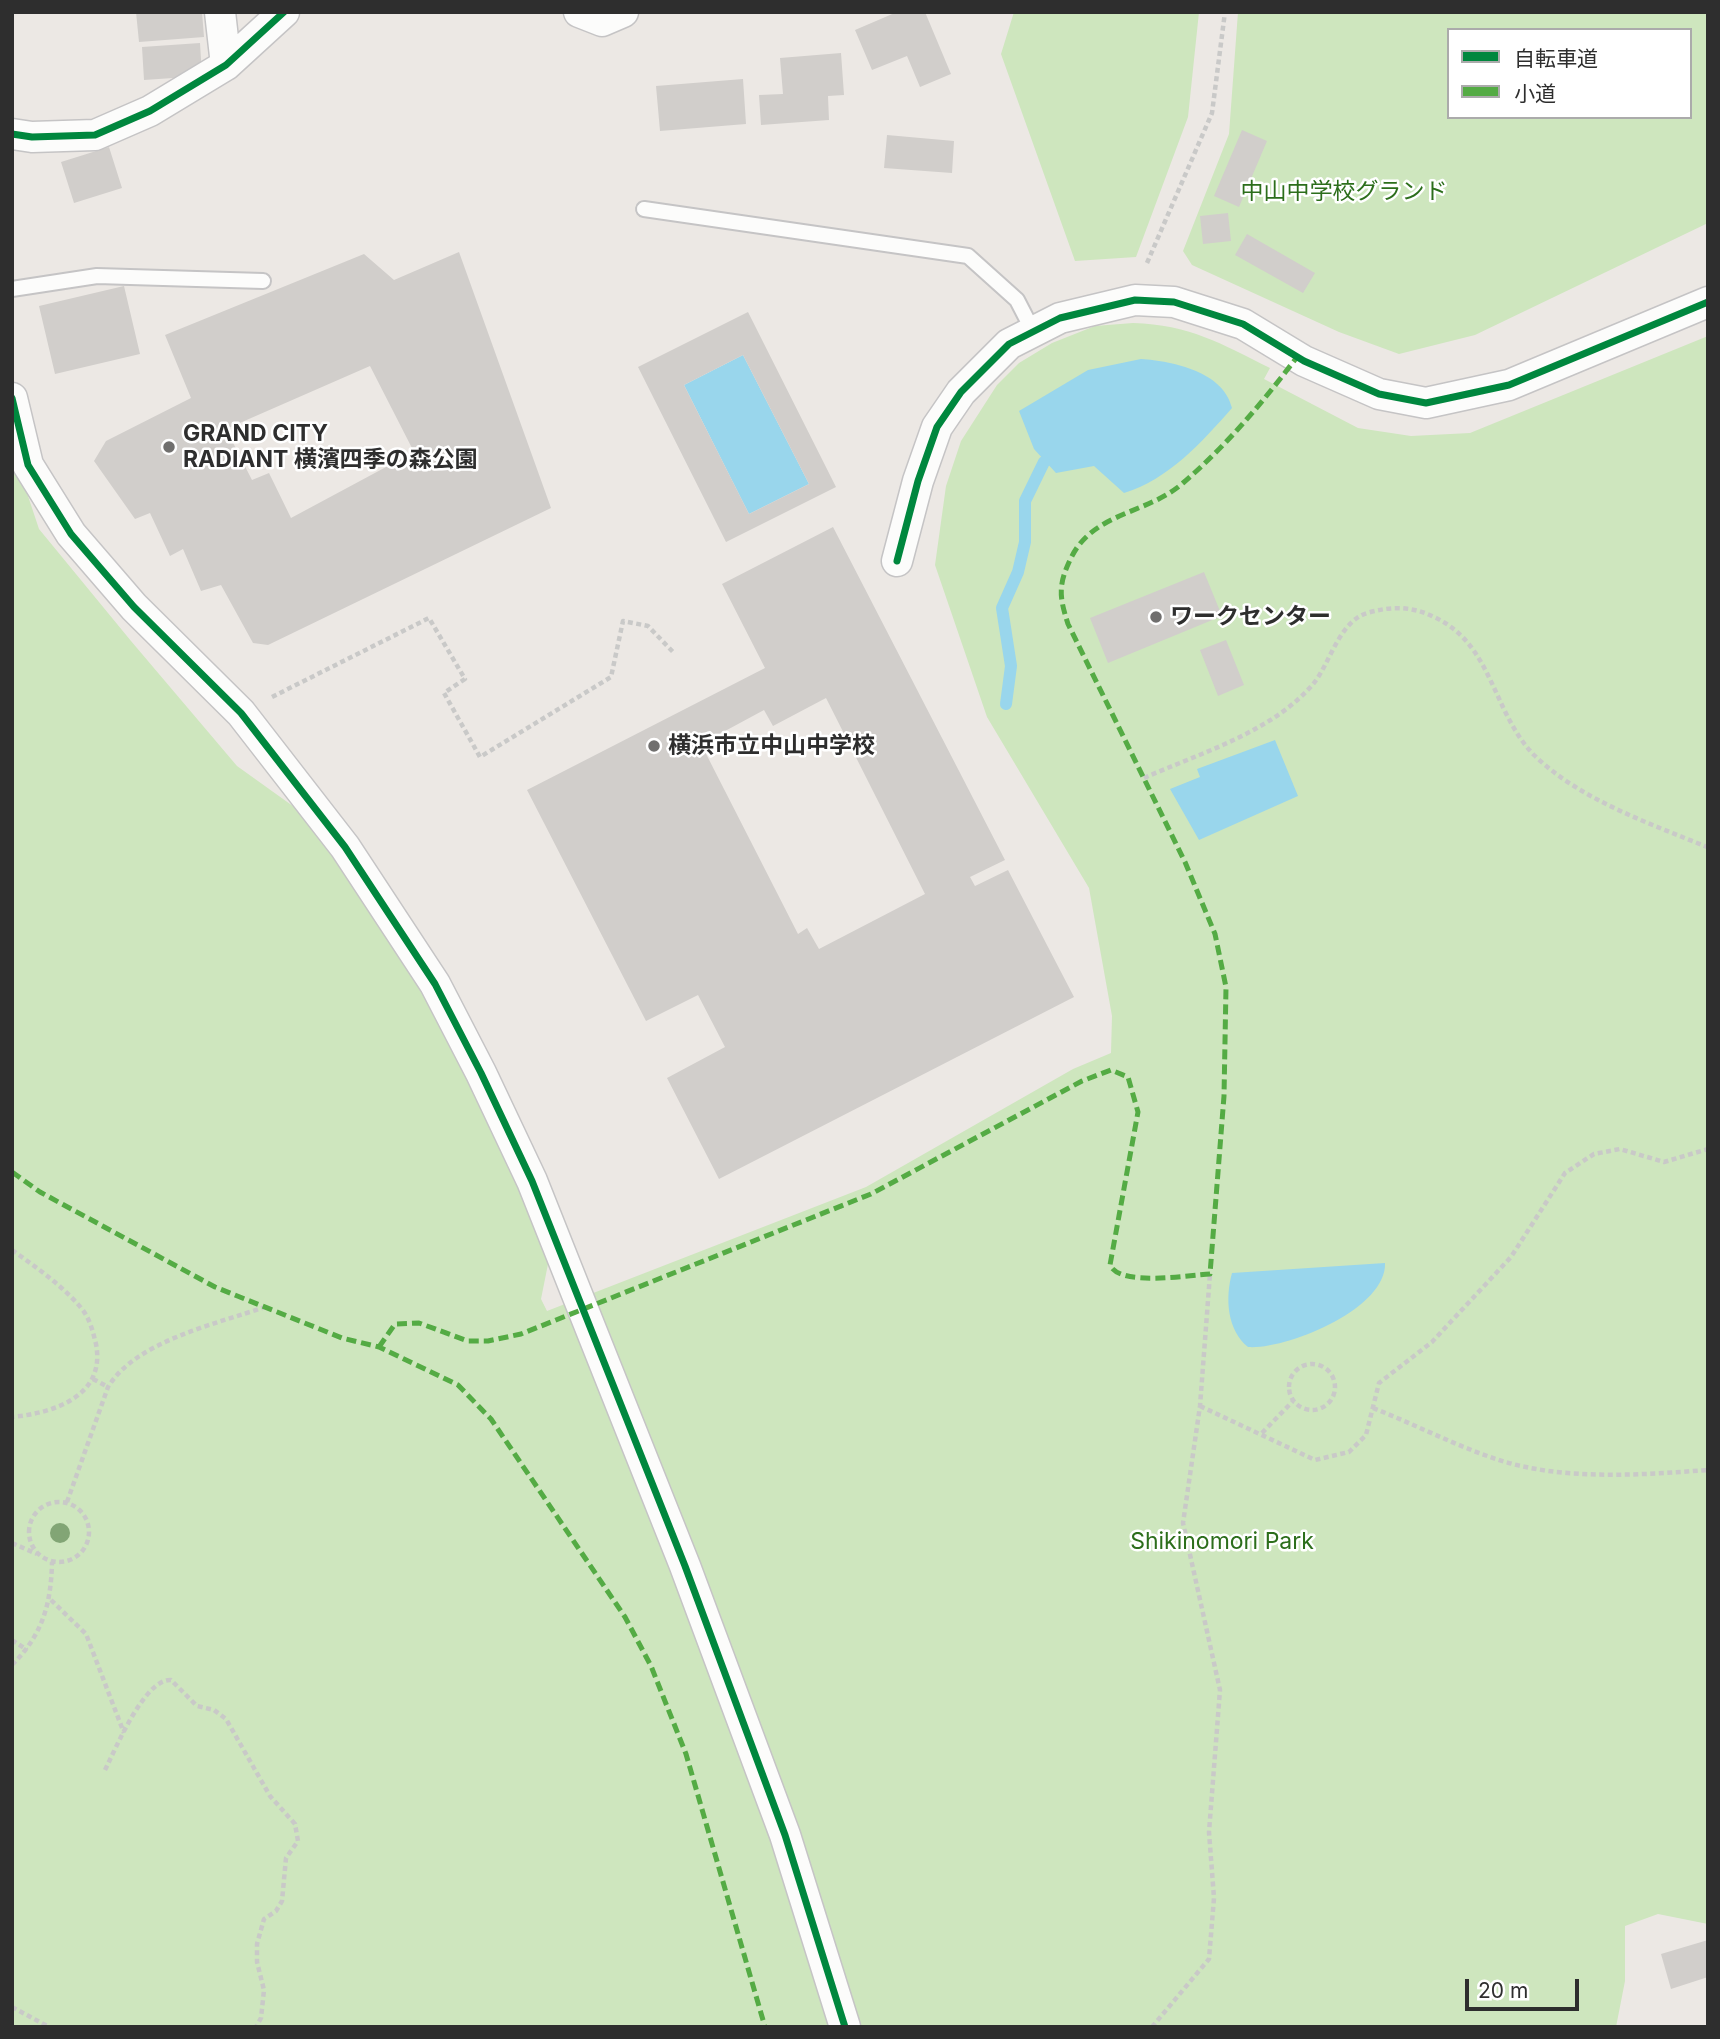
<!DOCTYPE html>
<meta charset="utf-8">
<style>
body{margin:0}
#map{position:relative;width:1720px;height:2039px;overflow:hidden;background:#ece8e4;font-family:Inter,"Noto Sans JP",sans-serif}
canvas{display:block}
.frame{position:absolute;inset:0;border:14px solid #2e2e2e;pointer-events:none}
.legend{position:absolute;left:1447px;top:28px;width:245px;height:91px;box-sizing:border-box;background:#fff;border:2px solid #ababab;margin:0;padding:9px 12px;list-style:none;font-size:21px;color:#2e2e2e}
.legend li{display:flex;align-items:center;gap:14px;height:35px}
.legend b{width:35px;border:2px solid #ababab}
.scale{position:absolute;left:1465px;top:1979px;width:114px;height:32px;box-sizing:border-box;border:4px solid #2e2e2e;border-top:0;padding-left:9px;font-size:21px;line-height:24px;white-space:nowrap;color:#2e2e2e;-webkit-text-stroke:5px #fff;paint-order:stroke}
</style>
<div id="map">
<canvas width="1720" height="2039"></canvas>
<div class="frame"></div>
<ul class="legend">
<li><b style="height:9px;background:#00873e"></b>自転車道</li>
<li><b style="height:9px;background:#54ab44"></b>小道</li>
</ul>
<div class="scale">20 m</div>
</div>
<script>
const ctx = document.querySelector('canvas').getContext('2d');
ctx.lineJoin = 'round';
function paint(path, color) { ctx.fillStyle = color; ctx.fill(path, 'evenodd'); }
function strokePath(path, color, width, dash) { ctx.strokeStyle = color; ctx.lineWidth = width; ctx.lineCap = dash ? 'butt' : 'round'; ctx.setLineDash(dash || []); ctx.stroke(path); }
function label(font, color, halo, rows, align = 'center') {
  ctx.font = font + ' Inter,"Noto Sans JP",sans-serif'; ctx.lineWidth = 5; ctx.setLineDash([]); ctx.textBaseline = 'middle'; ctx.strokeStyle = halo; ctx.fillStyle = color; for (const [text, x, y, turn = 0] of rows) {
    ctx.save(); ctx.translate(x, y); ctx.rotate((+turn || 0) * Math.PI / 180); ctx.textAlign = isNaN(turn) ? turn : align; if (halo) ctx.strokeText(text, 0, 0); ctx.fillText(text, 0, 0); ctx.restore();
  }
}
paint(new Path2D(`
 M1014 12H1199L1188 117 1136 257 1075 261 1001 54Z
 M1238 12H1708V223L1475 335 1399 354 1339 332 1192 265 1183 251 1229 134ZM1449 30H1690V117H1449Z
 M1133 323C1190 325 1220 343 1270 368L1264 379 1358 428 1411 436 1470 433 1708 336V1924L1658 1914 1625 1926V1981L1616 2027H12V448L39 529 131 641 237 766 297 809 424 946 489 1053 549 1259 541 1299 547 1311 866 1187 1073 1069 1111 1053 1112 1016 1089 888 987 717 935 565 946 486 961 441 997 385 1019 363 1052 343 1095 326Z`), '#cee6be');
paint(new Path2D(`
 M743 355 809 484 749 514 684 385Z
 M1141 359C1173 361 1224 372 1232 408 1202 442 1168 480 1124 493L1094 466 1056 473 1034 449 1019 411 1088 370Z
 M1275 740 1298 796 1199 840 1170 789 1200 777 1197 769Z
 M1385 1263C1387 1309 1286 1350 1248 1347 1227 1330 1225 1298 1232 1273Z`), '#99d6ec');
strokePath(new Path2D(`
 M1006 704 1011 666 1002 608 1018 572 1025 542V501L1044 462`), '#99d6ec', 12);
paint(new Path2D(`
 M136 12H202L204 37 139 42Z
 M897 12H925L951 74 920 87 907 56 872 70 855 30Z
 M200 43 202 76 144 80 142 47Z
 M841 53 844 95 828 96 829 120 761 125 759 95 783 94 780 58Z
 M743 79 746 124 660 131 656 86Z
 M1242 130 1267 141 1239 207 1214 196Z
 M887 135 954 141 952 173 884 168Z
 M109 147 122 188 74 203 61 162Z
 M1228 213 1231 241 1203 244 1200 216Z
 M1247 234 1315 273 1303 293 1235 255Z
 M459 252 551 508 268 645 253 643 221 585 201 591 183 549 170 556 150 513 135 519 94 461 106 441 191 398 165 335 364 254 394 280ZM370 366 414 452 291 518 269 473 252 480 226 429Z
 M124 286 140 354 55 374 39 306Z
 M748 312 836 487 726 542 638 367ZM743 355 809 484 749 514 684 385Z
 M833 527 1005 860 970 877 975 886 1008 870 1074 997 719 1179 667 1078 725 1047 698 995 646 1021 527 790 765 668 722 584ZM826 698 925 894 819 949 807 928 798 934 701 744 764 710 773 726Z
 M1204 572 1222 616 1108 663 1090 618Z
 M1226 640 1244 685 1218 696 1200 650Z
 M1708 1940V1977L1671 1989 1661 1954Z`), '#d1cecb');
const service = new Path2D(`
 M644 209 968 256 1017 300 1033 331
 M12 289 97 276 263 281`);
const minor = new Path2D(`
 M220 12 226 65
 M579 12 602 21 623 12
 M12 134 32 137 95 135 150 111 226 65 284 12
 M12 398 28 465 71 534 134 607 241 713 345 847 435 984 481 1073 532 1181 685 1566 785 1835 845 2027
 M897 561 918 481 937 427 961 392 1009 344 1060 318 1135 300 1174 302 1243 324 1304 361 1379 394 1426 403 1509 385 1708 302`);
strokePath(service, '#c5c4c5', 18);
strokePath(minor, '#c5c4c5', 33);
strokePath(new Path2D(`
 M1147 263 1212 113 1225 12
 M272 697 429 618 465 679 444 693 480 757 611 677 623 621 648 626 674 653
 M1144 778C1200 753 1273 732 1314 683 1330 663 1339 622 1367 613 1391 606 1412 606 1434 617 1493 644 1492 712 1534 755 1580 800 1649 823 1707 847
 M12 1250C37 1268 62 1285 82 1309 90 1319 93 1332 96 1344 106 1396 54 1413 12 1417
 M1289 1387a23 23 0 1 1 46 0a23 23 0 1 1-46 0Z
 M93 1379 108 1387
 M1200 1406 1315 1460 1349 1452 1366 1435 1379 1383 1432 1342 1511 1257 1565 1173 1594 1154 1620 1149 1664 1162 1708 1149
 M1373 1408C1414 1424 1454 1445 1496 1459 1561 1481 1640 1475 1708 1470
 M1262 1433 1293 1401
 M29 1532a30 30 0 1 1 60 0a30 30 0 1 1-60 0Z
 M67 1502 108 1387C136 1341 216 1324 265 1307
 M12 1543 37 1554
 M51 1600 86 1634 124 1733
 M12 1640 27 1650
 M12 1665C43 1634 51 1604 52 1562
 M105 1770C116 1748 145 1678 171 1680L197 1706 214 1710 226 1719 270 1796 295 1824 298 1841 286 1858 282 1901 276 1911 264 1919 257 1944V1962L264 1990 261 2018 256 2027
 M12 2007 49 2027
 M1152 2027 1209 1959 1214 1898 1209 1832 1220 1690 1183 1523 1200 1406 1210 1274`), '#c9c9c8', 4.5, [5, 3.5]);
strokePath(service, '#fcfcfb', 14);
strokePath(minor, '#fcfcfb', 30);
strokePath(new Path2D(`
 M12 1172 40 1192 215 1287 342 1338 379 1347 458 1385 491 1419 625 1617 651 1666 686 1754 765 2027
 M379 1347 395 1324 419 1323 468 1341H488L521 1334 871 1194 1082 1081 1111 1070 1128 1077 1138 1112 1110 1265C1120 1287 1188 1275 1210 1274L1224 1096 1226 987 1215 934 1185 862 1068 624C1059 596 1058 585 1071 558 1093 512 1148 514 1183 483 1226 446 1263 402 1297 357`), '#54ab44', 5, [10, 5]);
strokePath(new Path2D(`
 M12 134 32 137 95 135 150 111 226 65 284 12
 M12 398 28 465 71 534 134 607 241 713 345 847 435 984 481 1073 532 1181 685 1566 785 1835 845 2027
 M897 561 918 481 937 427 961 392 1009 344 1060 318 1135 300 1174 302 1243 324 1304 361 1379 394 1426 403 1509 385 1708 302`), '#00873e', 7);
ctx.fillStyle = '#82a575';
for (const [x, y] of [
 [60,1533]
]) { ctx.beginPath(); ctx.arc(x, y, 10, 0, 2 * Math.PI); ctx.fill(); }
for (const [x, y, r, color] of [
 [169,447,7,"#706f6e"],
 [1156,617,7,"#706f6e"],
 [654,746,7,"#706f6e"]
]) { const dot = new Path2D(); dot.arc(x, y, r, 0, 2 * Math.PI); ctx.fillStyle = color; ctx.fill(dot); strokePath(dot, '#fff', 2.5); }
label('23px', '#2c6e1b', '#fff', [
 ["中山中学校グランド",1344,192],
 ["Shikinomori Park",1222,1542]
]);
label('bold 23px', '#2e2e2e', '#fff', [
 ["GRAND CITY",183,434],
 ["RADIANT 横濱四季の森公園",183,460],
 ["ワークセンター",1170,617],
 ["横浜市立中山中学校",668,746]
], 'left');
</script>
